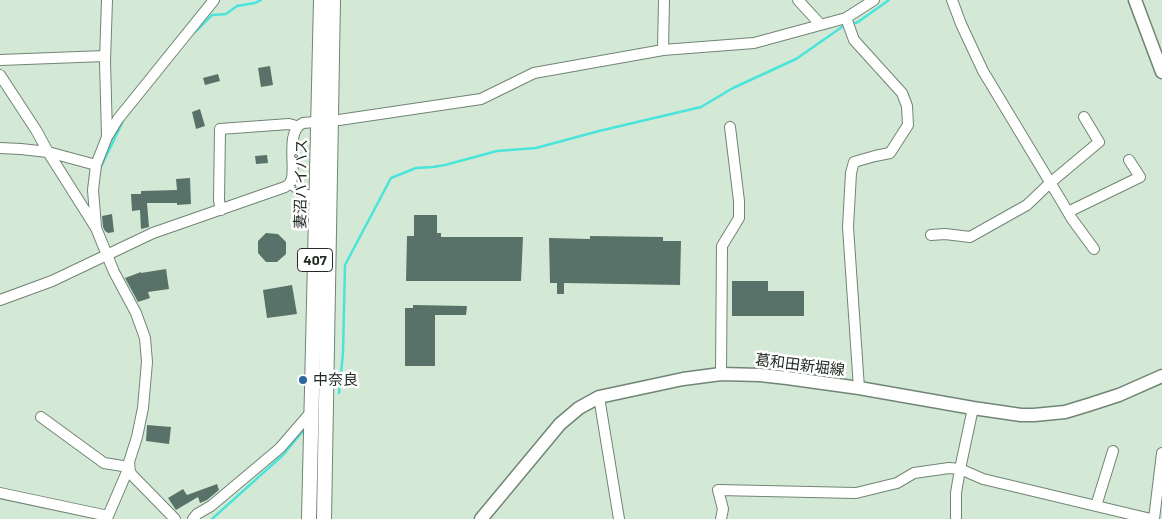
<!DOCTYPE html>
<meta charset="utf-8">
<style>
body{margin:0}
canvas{display:block;background:#d3e9d6}
</style>
<canvas width="1162" height="519"></canvas>
<script>
const ctx = document.querySelector('canvas').getContext('2d');
ctx.lineJoin = 'round';
function strokePath(path, color, width, dash) { ctx.strokeStyle = color; ctx.lineWidth = width; ctx.lineCap = dash ? 'butt' : 'round'; ctx.setLineDash(dash || []); ctx.stroke(path); }
function paint(path, color) { ctx.fillStyle = color; ctx.fill(path, 'evenodd'); }
function label(font, color, halo, rows, align = 'center') {
  ctx.font = font + ' Barlow,"Noto Sans JP",sans-serif'; ctx.lineWidth = 5; ctx.setLineDash([]); ctx.textBaseline = 'middle'; ctx.strokeStyle = halo; ctx.fillStyle = color; for (const [text, x, y, turn = 0] of rows) {
    ctx.save(); ctx.translate(x, y); ctx.rotate((+turn || 0) * Math.PI / 180); ctx.textAlign = isNaN(turn) ? turn : align; if (halo) ctx.strokeText(text, 0, 0); ctx.fillText(text, 0, 0); ctx.restore();
  }
}
strokePath(new Path2D(`
 M852 24 858 22 889 0
 M194 33 212 15 226 14 237 6 255 3 261 0
 M100 169 124 119
 M339 393 343 353 345 265 391 178 416 168 433 167 445 165 497 151 536 148 599 131 701 107 733 88 796 59 842 27 847 25
 M212 519 283 455 304 430`), '#4be4db', 2.5);
paint(new Path2D(`
 M270 66 273 85 261 87 258 68Z
 M218 74 220 81 205 85 203 78Z
 M200 109 205 126 196 129 192 112Z
 M267 155 268 163 256 164 255 156Z
 M190 178 191 204 177 205V203H147L149 227 141 229 140 210 132 211 131 194H141V191L177 190 176 179Z
 M112 214 114 232 108 233 105 231 103 227 102 216Z
 M414 215H437V233H441V237H523L521 281H406L407 236H414Z
 M266 233 278 234 286 242V254L277 262H266L258 253V241Z
 M590 236 663 237V241H681L680 285 564 283V294H557V283H550L549 238 590 239Z
 M166 269 169 289 148 292 150 298 138 302 125 278 141 272V273Z
 M732 281H768V291H804V316H732Z
 M292 285 297 314 267 318 263 290Z
 M413 305 467 306 466 315H435V366H405V308H413Z
 M147 425 171 427 169 444 146 441Z
 M217 484 219 490 207 500 200 503 198 497 176 510 168 498 183 489 187 495Z`), '#597269');
const minor = new Path2D(`
 M798 0 820 24
 M952 0 961 24 983 71 1062 202 1072 219 1094 249
 M846 18 854 40 902 93 907 106 908 125 890 153 875 156 854 162 851 173 848 227 859 388
 M663 50 664 0
 M0 60 105 56
 M0 75 36 130 48 152 96 228 114 272 136 313 145 338 147 362 143 408 137 437 129 462 130 472 133 476 175 519
 M107 136 105 61 107 0
 M0 148 21 149 48 152 96 165 107 137 118 119 214 0
 M290 183 306 195 317 196
 M221 210 219 201 220 129 289 124 293 125 297 127
 M1068 212 1140 177 1129 160
 M96 227 93 190 96 165
 M931 235 945 234 970 237 1027 205 1050 183 1099 142 1084 117
 M0 300 52 281 153 233 285 187C289 185 291 183 292 178 295 164 286 130 303 123L339 120 481 99 534 73 663 50 754 43 846 18 874 0
 M721 374 722 246 739 218V201L730 127
 M599 397 619 519
 M0 493 108 516 129 467 104 463 41 417
 M1096 506 1113 451
 M193 519 197 514 211 506 280 448 312 411
 M721 519 723 509 718 490 856 493 897 483 914 473 949 468 960 469 983 479 1151 519
 M956 519V493L960 469 973 408
 M1154 519 1162 453`);
const major = new Path2D(`
 M1135 0 1162 72
 M481 519 560 424 579 408 599 397 683 379 721 374 760 375 787 378 859 388 973 408 1021 415H1034L1065 412 1088 405 1119 395 1162 376`);
const highway = new Path2D(`
 M309 519 321 0
 M324 519 333 0`);
strokePath(minor, '#718574', 12);
strokePath(major, '#718574', 15);
strokePath(highway, '#718574', 16);
strokePath(minor, '#fff', 10);
strokePath(major, '#fff', 12);
strokePath(highway, '#fff', 14);
for (const [x, y, r, color] of [
 [303,380,5,"#2c679e"]
]) { const dot = new Path2D(); dot.arc(x, y, r, 0, 2 * Math.PI); ctx.fillStyle = color; ctx.fill(dot); strokePath(dot, '#fff', 2); }
for (const [x, y, w] of [
 [315,260,35]
]) { const box = new Path2D(); box.roundRect(x - w / 2, y - 11.5, w, 23, 4); ctx.fillStyle = '#fff'; ctx.fill(box); strokePath(box, '#232b25', 1); }
label('bold 14px', '#232b25', null, [
 ["407",315,260]
]);
label('15px', '#232b25', '#fff', [
 ["妻沼バイパス",301,184,-89],
 ["葛和田新堀線",800,365,7]
]);
label('15px', '#232b25', '#fff', [
 ["中奈良",313,380]
], 'left');
</script>
